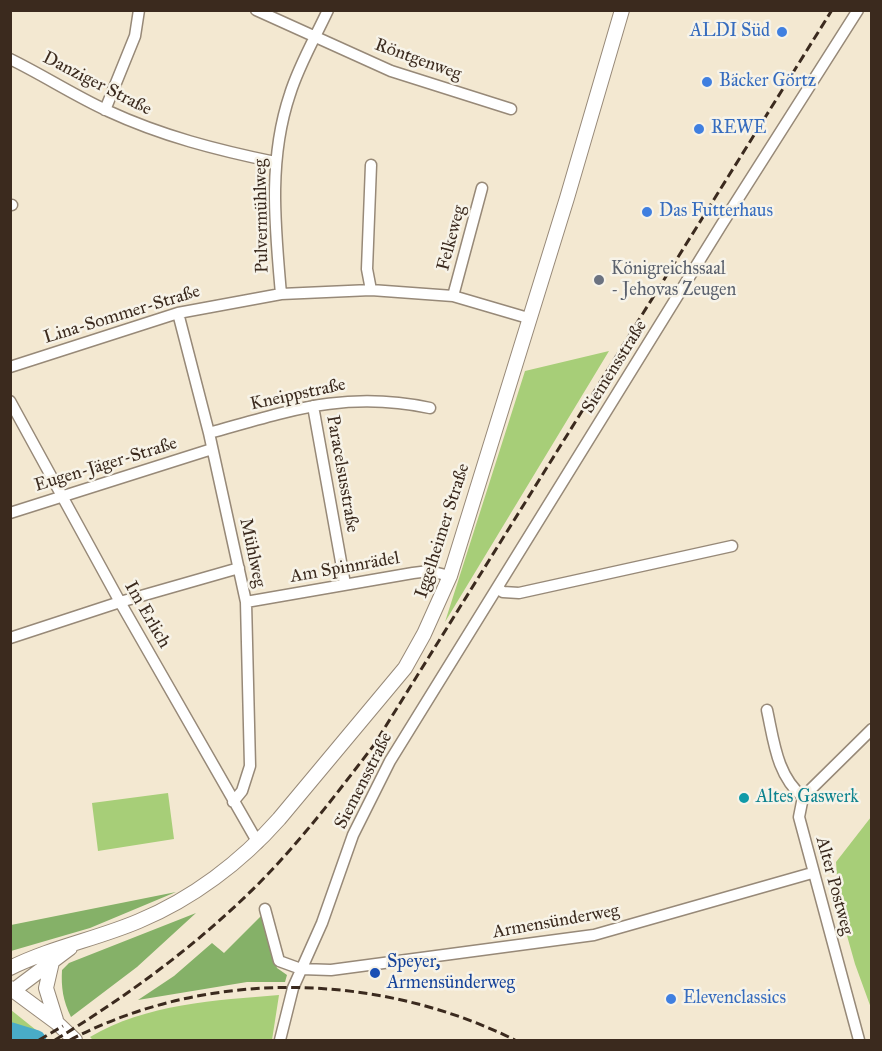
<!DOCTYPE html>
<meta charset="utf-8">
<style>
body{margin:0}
#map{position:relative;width:882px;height:1051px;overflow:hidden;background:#f3e8d1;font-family:"IM FELL Great Primer",serif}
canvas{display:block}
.frame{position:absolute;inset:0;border:12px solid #3b2a1e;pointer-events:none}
</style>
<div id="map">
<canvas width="882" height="1051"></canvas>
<div class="frame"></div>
</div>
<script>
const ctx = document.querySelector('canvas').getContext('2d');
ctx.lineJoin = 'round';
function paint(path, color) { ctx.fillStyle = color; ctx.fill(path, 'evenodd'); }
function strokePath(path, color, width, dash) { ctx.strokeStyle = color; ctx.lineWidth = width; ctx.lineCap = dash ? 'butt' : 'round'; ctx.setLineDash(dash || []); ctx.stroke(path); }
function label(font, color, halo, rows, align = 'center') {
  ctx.font = font + ' "IM FELL Great Primer",serif'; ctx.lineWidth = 5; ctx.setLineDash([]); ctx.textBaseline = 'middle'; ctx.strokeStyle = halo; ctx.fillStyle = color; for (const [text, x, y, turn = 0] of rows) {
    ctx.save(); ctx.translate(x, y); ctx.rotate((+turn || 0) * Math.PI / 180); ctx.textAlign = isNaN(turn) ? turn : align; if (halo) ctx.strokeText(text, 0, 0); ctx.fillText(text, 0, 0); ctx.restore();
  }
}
paint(new Path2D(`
 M609 351 445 622 525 371Z
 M168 793 174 839 98 851 92 803Z
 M871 817V1008L855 964 833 886 837 876 836 862Z
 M279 995 272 1040H93L90 1037C145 1004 217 1000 279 995Z
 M11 1010 41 1034 29 1040H11Z`), '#a7ce78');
paint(new Path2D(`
 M176 892 90 928 11 951V925Z
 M196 913 137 967 71 1017C63 1001 61 987 62 970L69 963Z
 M261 916 277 968 287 975 285 982H247L138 1000 174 976 212 943 224 953Z`), '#85b168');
strokePath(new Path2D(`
 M10 1032 36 1040`), '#49acc8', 20);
const minor = new Path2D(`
 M256 10 391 71 511 109
 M10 59C43 75 75 96 108 111 162 136 217 150 275 162
 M105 110 135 36 139 10
 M10 205H12
 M371 290 367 269 371 165
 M281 294C275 226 268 159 290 94 299 65 315 38 328 10
 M453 296 482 188
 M178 313 209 433 246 602 250 766 242 791 233 802
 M10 367 178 313 281 294 371 290 453 296 528 318
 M10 401 120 602 258 843
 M313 406 345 584
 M209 433C289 411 345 390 430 408
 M10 513 212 449
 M497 588 503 592 519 593 732 546
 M246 602 413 573 429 571 450 576
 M10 638 120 602 239 568
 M767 710C774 742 777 776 803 797
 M265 909 279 961 301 969 331 970 594 935 812 873
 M280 1040 293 988 322 923 353 835 390 761 722 224 858 10
 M859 1040 799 817 803 797 872 729`);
const major = new Path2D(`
 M52 962 46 988 56 1020
 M10 968C52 947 97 939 139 921 192 899 241 862 279 819L405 668 424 634 450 576 567 198 622 10
 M10 988 56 1022 75 1040
 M14 990 70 948`);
strokePath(minor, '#978978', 13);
strokePath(major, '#978978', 16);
strokePath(minor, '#fff', 10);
strokePath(major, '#fff', 14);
strokePath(new Path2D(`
 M39 1040 63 1026
 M55 1040C124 998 189 951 247 895 295 849 334 797 374 745L832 10
 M70 1040C208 968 377 972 515 1040`), '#3b2a1e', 3, [9, 4.5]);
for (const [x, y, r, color] of [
 [782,32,6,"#3f7fe0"],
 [707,82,6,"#3f7fe0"],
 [699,129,6,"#3f7fe0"],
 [647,212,6,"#3f7fe0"],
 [599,280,6,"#6b7280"],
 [744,798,6,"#0f9aa8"],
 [375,973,6,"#1a4fb4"],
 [671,999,6,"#3f7fe0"]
]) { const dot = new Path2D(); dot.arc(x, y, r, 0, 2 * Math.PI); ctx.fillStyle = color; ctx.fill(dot); strokePath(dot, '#f7f3e8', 2); }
label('18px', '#366cbe', '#f7f3e8', [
 ["ALDI Süd",770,32,"right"],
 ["Bäcker Görtz",719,82],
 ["REWE",711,129],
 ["Das Futterhaus",659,212],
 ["Elevenclassics",683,999]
], 'left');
label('18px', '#3b2a1e', '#f7f3e8', [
 ["Röntgenweg",418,60,20],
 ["Danziger Straße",97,84,27],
 ["Pulvermühlweg",262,216,-91],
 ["Felkeweg",452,238,-75],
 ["Lina-Sommer-Straße",122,315,-17],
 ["Siemensstraße",615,367,-58],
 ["Kneippstraße",298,395,-12],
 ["Eugen-Jäger-Straße",106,465,-17],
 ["Paracelsusstraße",342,474,80],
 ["Iggelheimer Straße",443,531,-72],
 ["Mühlweg",252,553,78],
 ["Am Spinnrädel",345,568,-10],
 ["Im Erlich",147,615,60],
 ["Siemensstraße",364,781,-63],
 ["Alter Postweg",834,886,75],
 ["Armensünderweg",556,922,-10]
]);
label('18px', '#5b616d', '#f7f3e8', [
 ["Königreichssaal",611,270],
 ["- Jehovas Zeugen",611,291]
], 'left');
label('18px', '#0d838f', '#f7f3e8', [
 ["Altes Gaswerk",756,798]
], 'left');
label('18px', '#164399', '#f7f3e8', [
 ["Speyer,",387,963],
 ["Armensünderweg",387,984]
], 'left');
</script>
